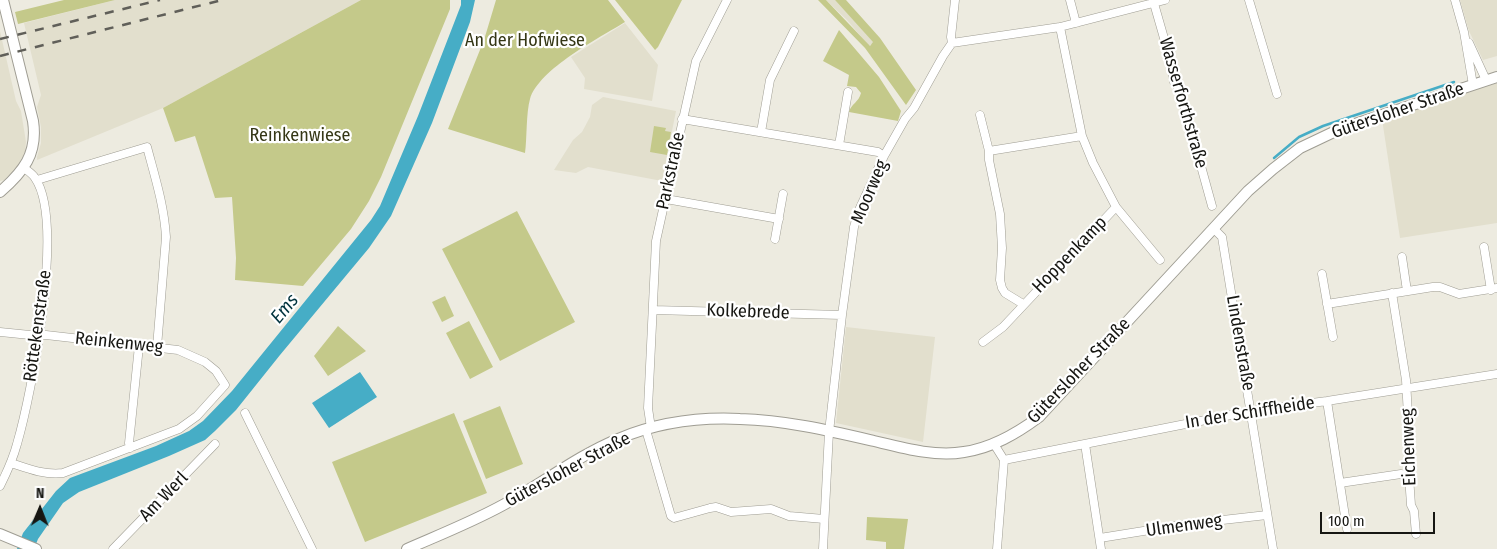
<!DOCTYPE html>
<meta charset="utf-8">
<style>
body{margin:0}
#map{position:relative;width:1497px;height:549px;overflow:hidden;background:#edebe0;font-family:"Fira Sans Condensed",sans-serif}
canvas{display:block}
.north{position:absolute;left:15px;top:484px;width:50px;height:50px;-webkit-text-stroke:4px #fff;paint-order:stroke;rotate:1deg;font-size:14px;font-weight:700;line-height:20px;text-align:center;color:#161612}
.north::after{content:'';display:block;margin:auto;width:18px;height:22px;background:#161612;clip-path:polygon(50% 0,100% 100%,50% 72%,0 100%)}
.scale{position:absolute;left:1320px;top:512px;width:115px;height:22px;box-sizing:border-box;border:2px solid #161612;border-top:0;padding-left:6px;font-size:15px;line-height:18px;white-space:nowrap;color:#161612;-webkit-text-stroke:4px #fff;paint-order:stroke}
</style>
<div id="map">
<canvas width="1497" height="549"></canvas>
<div class="north">N</div>
<div class="scale">100 m</div>
</div>
<script>
const ctx = document.querySelector('canvas').getContext('2d');
ctx.lineJoin = 'round';
function paint(path, color) { ctx.fillStyle = color; ctx.fill(path, 'evenodd'); }
function strokePath(path, color, width, dash) { ctx.strokeStyle = color; ctx.lineWidth = width; ctx.lineCap = dash ? 'butt' : 'round'; ctx.setLineDash(dash || []); ctx.stroke(path); }
function label(font, color, halo, rows, align = 'center') {
  ctx.font = font + ' "Fira Sans Condensed",sans-serif'; ctx.lineWidth = 4.5; ctx.setLineDash([]); ctx.textBaseline = 'middle'; ctx.strokeStyle = halo; ctx.fillStyle = color; for (const [text, x, y, turn = 0] of rows) {
    ctx.save(); ctx.translate(x, y); ctx.rotate((+turn || 0) * Math.PI / 180); ctx.textAlign = isNaN(turn) ? turn : align; if (halo) ctx.strokeText(text, 0, 0); ctx.fillText(text, 0, 0); ctx.restore();
  }
}
paint(new Path2D(`
 M115 0H361L163 108 37 160V157L41 143V127L37 107 41 95 24 23Z
 M826 0H835L874 42 869 46 847 20Z
 M1460 0H1497V56L1483 60 1469 31Z
 M625 23 658 65 652 101 584 89 585 78 571 57Z
 M0 31 16 101 21 111 26 142 25 152 16 169 4 180 0 181Z
 M1497 83V223L1400 238 1382 119Z
 M603 97 676 111 662 181 588 167 576 173 554 170 573 140 582 132 590 117 592 105Z
 M846 327 935 337 923 442 836 423Z`), '#e2dfcd');
paint(new Path2D(`
 M64 0H115L18 24 15 12Z
 M361 0H450V9L381 177 369 201 351 229 303 286 235 280 236 258 232 197 215 198 195 136 175 142 163 108Z
 M496 0H608L625 22C599 38 539 69 530 99 526 113 527 138 525 153L448 129 484 40Z
 M615 0H682L658 47 655 50Z
 M818 0H826L870 46 873 42 835 0H846L880 38 916 90 906 105 865 48Z
 M839 30 879 77 901 111 898 121 849 112C851 104 859 102 861 93L856 87 847 86 849 75 823 61Z
 M654 126 666 128 665 131 671 132 667 155 650 152Z
 M517 211 575 322 500 361 442 249Z
 M445 296 454 316 442 322 432 302Z
 M469 321 493 367 470 379 446 333Z
 M338 326 366 351 328 376 314 356Z
 M500 406 523 464 486 479 463 421Z
 M454 413 487 493 365 542 332 462Z
 M867 517 908 519 904 549H886V542L866 540Z`), '#c4c98a');
paint(new Path2D(`
 M461 0H475L470 22 432 123 391 216 369 248 280 355 236 410 215 431 205 440 169 456 79 492 63 503 38 539 34 549H17L23 533 56 491 70 478 156 446 189 431 203 421 232 391 371 220 380 206 418 116 461 5Z
 M360 372 377 397 329 428 312 403Z`), '#46adc6');
strokePath(new Path2D(`
 M1274 158 1299 137 1323 126 1454 82`), '#46adc6', 2.5);
const minor = new Path2D(`
 M1070 0 1076 23
 M1153 0 1170 59 1174 82 1180 90 1212 206
 M1249 0 1277 94
 M1455 0 1464 32 1473 85
 M1060 27 1082 136 1093 163 1116 207 1160 260
 M952 43 1060 27 1165 0
 M952 43 951 37 955 0
 M1469 43 1486 80
 M980 115 989 151V160L1000 214 1002 248 1000 280 1002 288 1005 293 1023 304
 M682 119 878 152 884 156
 M761 132 770 80 794 31
 M839 145 848 92
 M989 151 1082 136
 M37 180 147 147C155 177 164 205 166 237L157 347
 M666 199 779 219
 M1214 229 1222 237 1273 549
 M775 239 783 194
 M1484 247 1491 290
 M1402 257 1407 291
 M1322 274 1333 337
 M1392 293 1406 380 1411 469 1409 476 1411 505 1414 511 1416 534
 M1327 304 1433 287H1440L1459 294 1497 288
 M653 310 842 315
 M0 332 30 335H46L178 350 205 362 216 371 225 385 197 416 179 429 63 473C44 475 29 469 11 463
 M983 342 1003 327 1116 207
 M1327 401 1347 529
 M245 413 312 549
 M651 428 648 408 656 241 696 61 727 0
 M646 430 671 516 674 518 710 508 716 507 731 512 771 509 789 516 824 519
 M994 444 1004 460 997 549
 M1085 444 1101 549
 M130 448 129 443 139 346
 M1004 460 1251 411 1327 401 1497 374
 M1340 483 1401 474 1409 476
 M0 486C7 472 13 459 17 444 32 393 65 221 35 178 33 174 28 171 24 168
 M1100 538 1187 524 1267 515
 M113 549 215 444
 M823 549 829 432 842 315 854 227 859 210 884 156 905 119 914 108 943 56 952 43`);
const major = new Path2D(`
 M0 192C23 172 38 154 33 121L3 0
 M0 534 36 549
 M407 549C439 535 472 522 503 505 542 484 577 456 618 439 656 423 699 417 740 419 785 420 831 431 874 441 903 448 935 457 964 452 992 448 1016 434 1039 417L1248 191 1273 169 1300 148 1340 129 1497 77`);
strokePath(minor, '#9f9d93', 9);
strokePath(major, '#9f9d93', 12);
strokePath(minor, '#fff', 8);
strokePath(major, '#fff', 10);
strokePath(new Path2D(`
 M0 39 160 0
 M0 56 222 0`), '#605f59', 2.5, [9, 9]);
label('18px', '#353716', '#fff', [
 ["An der Hofwiese",525,41],
 ["Reinkenwiese",300,136]
]);
label('18px', '#161612', '#fff', [
 ["Wasserforthstraße",1183,103,74],
 ["Gütersloher Straße",1398,111,-19],
 ["Parkstraße",671,171,-78],
 ["Moorweg",870,192,-67],
 ["Hoppenkamp",1070,255,-46],
 ["Kolkebrede",748,312,2],
 ["Röttekenstraße",38,326,-82],
 ["Reinkenweg",119,343,6],
 ["Lindenstraße",1240,343,80],
 ["Gütersloher Straße",1079,371,-46],
 ["In der Schiffheide",1250,413,-9],
 ["Eichenweg",1409,447,-92],
 ["Gütersloher Straße",568,470,-28],
 ["Am Werl",164,497,-46],
 ["Ulmenweg",1184,526,-8]
]);
label('italic 19px', '#01333e', '#fff', [
 ["Ems",285,309,-50]
]);
</script>
